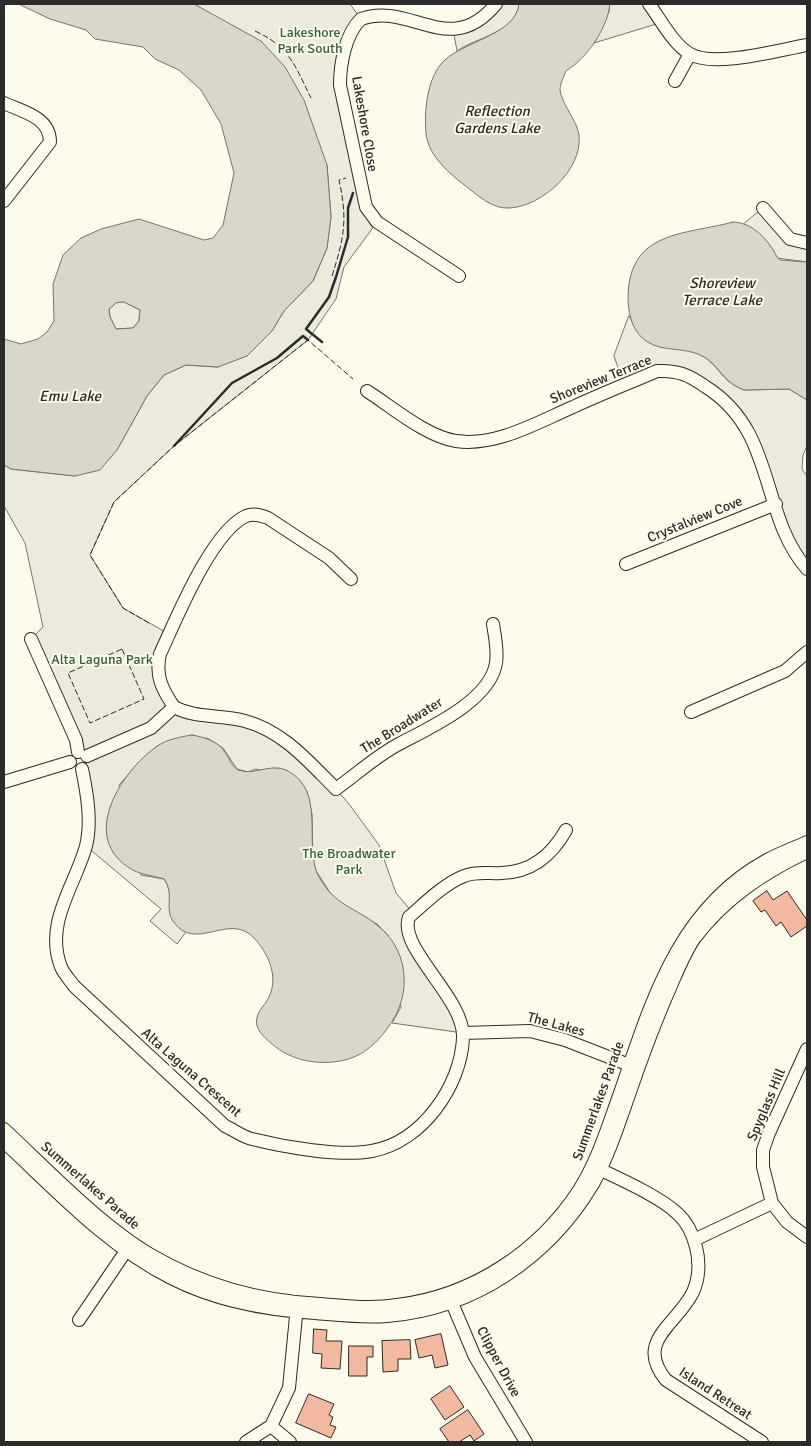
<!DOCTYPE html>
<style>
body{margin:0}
#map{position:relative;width:811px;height:1446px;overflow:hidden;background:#fdfbea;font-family:Signika,sans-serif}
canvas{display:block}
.frame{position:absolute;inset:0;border:5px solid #2b2b2b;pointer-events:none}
</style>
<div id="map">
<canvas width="811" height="1446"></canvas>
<div class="frame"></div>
</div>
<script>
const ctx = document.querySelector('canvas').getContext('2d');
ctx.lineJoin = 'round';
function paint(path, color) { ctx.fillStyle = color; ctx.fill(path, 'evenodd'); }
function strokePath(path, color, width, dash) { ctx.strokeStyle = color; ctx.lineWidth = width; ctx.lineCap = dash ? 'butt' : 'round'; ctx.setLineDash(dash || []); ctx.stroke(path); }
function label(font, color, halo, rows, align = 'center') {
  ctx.font = font + ' Signika,sans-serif'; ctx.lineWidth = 4; ctx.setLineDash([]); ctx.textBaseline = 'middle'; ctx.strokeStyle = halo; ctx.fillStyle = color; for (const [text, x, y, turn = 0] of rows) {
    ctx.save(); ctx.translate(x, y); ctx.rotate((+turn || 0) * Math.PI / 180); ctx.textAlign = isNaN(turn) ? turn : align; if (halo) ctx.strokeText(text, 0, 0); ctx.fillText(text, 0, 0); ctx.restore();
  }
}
const green = new Path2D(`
 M194 4H350L361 19 340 69 360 184 377 222 344 267 336 299 308 340 174 446 114 502 90 555 123 608 169 634 157 667 174 707 269 730 336 789 349 804 379 845 396 893 413 913 407 922 463 1033 392 1023 401 1007 388 935 377 924 344 907 331 894 313 866 312 814 307 792 298 779 256 769 248 772 237 769 223 748 207 738 157 746 141 760 119 785 141 875 164 879C176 895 165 920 186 932L177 944 150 921 161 909 86 846 85 768 88 759 31 639 43 627 25 543 4 506V465L11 469 75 476 117 450 147 396 164 375 186 365 218 367 272 331 284 311 313 281 327 248 331 217 327 165 219 19Z
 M496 4H519C516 33 476 37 457 51L453 29Z
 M610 4H649L663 22 594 43 609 12Z
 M763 208 780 230 807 243V262L777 258C770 242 758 232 744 224Z
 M124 302 140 310 139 321 133 328 116 329 110 317 109 309 116 303Z
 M629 316C633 322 636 331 641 336 661 354 686 342 706 358 722 371 723 382 744 390L789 389 807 400V446L803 455 802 469 807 476V569L742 420 672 370 624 385 614 356Z`);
paint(green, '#ecebdb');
strokePath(green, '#74746e', 1);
const water = new Path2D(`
 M19 4H194L261 41 285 67 304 100 327 165 331 217 327 248 313 281 284 311 272 331 247 356 218 367 186 365 164 375 147 396 117 450 100 470 75 476 11 469 4 465V339L21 344 38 339 47 332 54 321 53 284 63 255 81 238 101 229 139 219 204 240 213 238 223 225 234 173 221 124 201 90 179 70 155 59 143 47 95 39 86 30 50 19ZM124 302 140 310 139 321 133 328 116 329 110 317 109 309 116 303Z
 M519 4H610C607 29 587 58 566 71 564 76 560 84 560 90 562 105 577 120 579 135 583 170 541 207 509 208 495 209 482 199 472 191 454 177 428 158 426 133 424 111 427 81 441 64 460 41 516 36 519 4Z
 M733 222C748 222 763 234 771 247 775 251 775 256 780 260L807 262V400L789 389 744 390C721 381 721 367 704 357 686 346 663 353 646 341 632 331 628 313 628 297 629 230 685 235 733 222Z
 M192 735C203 737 218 741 224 751 229 757 231 766 238 770 254 776 270 763 286 770 328 790 302 845 319 877 335 906 355 907 377 925 407 948 412 989 393 1020 382 1038 366 1055 345 1060 320 1066 291 1061 272 1044 265 1038 254 1029 257 1018 258 1010 266 1004 269 997 279 976 268 953 254 938 229 911 195 954 173 921 164 908 175 894 164 879 151 875 139 875 128 867 80 835 122 771 156 747 167 739 180 737 192 735Z`);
paint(water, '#d8d7c9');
strokePath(water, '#74746e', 1);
const building = new Path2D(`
 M767 891 773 900 787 891 807 920V926L791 937 781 922 776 926 765 910 761 912 753 901Z
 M314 1329 327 1330 326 1341H342L340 1369 321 1368 322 1354 313 1353Z
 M441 1334 448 1365 435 1368 432 1355 419 1358 415 1340Z
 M410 1340 411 1359H398V1371L383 1372 382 1341Z
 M349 1346H373V1357H367V1376H349Z
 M450 1386 464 1407 445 1420 431 1399Z
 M309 1394 334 1404 329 1415 333 1417 330 1425 336 1427 331 1438 296 1423Z
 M468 1410 484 1434 474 1441 470 1435 459 1442H449L440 1429Z`);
paint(building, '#f2b8a0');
strokePath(building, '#2b2b2b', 1);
const minor = new Path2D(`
 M649 4C661 20 673 44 690 54 715 68 778 50 807 45
 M675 81 690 54
 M4 103C23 112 50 117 50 142L4 201
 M763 208 790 239 807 243
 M459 276 377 222 366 207 340 85C340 65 345 34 361 19 410 1 450 60 496 4
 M367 391C392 407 427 437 456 441 496 447 538 422 573 407 601 394 629 383 657 371 678 370 689 375 706 387 777 432 759 514 807 569
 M626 564 776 504
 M31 639 76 740 78 752
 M174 707C162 689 155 676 160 654 176 620 211 532 246 516 253 513 260 515 268 518L329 558 351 579
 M691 712 785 671 807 652
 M87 756 151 728 174 707C197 719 220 714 245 721 283 731 309 762 336 789 357 774 376 756 399 744 429 728 490 701 496 663 498 650 495 637 493 624
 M82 769C87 793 92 822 86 846 75 886 44 923 61 967 64 974 70 980 74 986L225 1126C234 1130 243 1137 252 1139 284 1147 340 1157 372 1151 422 1142 461 1086 463 1038 465 998 397 948 409 917 425 903 444 884 464 876 477 871 489 874 502 873 532 872 552 855 566 830
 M4 782 70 762
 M463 1033 530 1031 565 1040 637 1068
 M807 1049 769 1133 763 1150V1167L772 1203 787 1222 807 1237
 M4 1129C48 1170 100 1225 151 1255 204 1286 259 1301 320 1304 345 1306 372 1309 397 1305 471 1296 538 1253 579 1190 598 1160 608 1126 620 1093 651 1003 677 909 767 860 780 853 794 848 807 842
 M4 1142C56 1190 107 1246 171 1278 216 1301 264 1310 315 1313 339 1315 363 1318 387 1316 474 1309 549 1258 593 1184 609 1155 619 1123 630 1092 642 1057 655 1022 670 988 677 972 684 954 694 939 724 899 763 873 807 852
 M595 1167C618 1178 661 1197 678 1214 688 1223 693 1235 696 1247 700 1262 699 1279 693 1292 677 1325 634 1341 666 1380L762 1442
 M694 1240 772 1203
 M449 1296 475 1357 526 1442
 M79 1320 130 1245
 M271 1426 290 1442
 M246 1442 271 1426 289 1388 297 1306`);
strokePath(minor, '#2b2b2b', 14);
strokePath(minor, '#fdfbea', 12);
strokePath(new Path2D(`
 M255 31C290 47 295 66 311 98
 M332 276C344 238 348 220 339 180L346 178
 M149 623 123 608 90 555 114 502 174 446 308 340 353 379
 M122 649 144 699 90 723 68 673Z`), '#2b2b2b', 1, [6, 2.5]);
strokePath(new Path2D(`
 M322 342 306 329 329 297 336 277 348 237V208L353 193
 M174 446 232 383 277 358 303 336 308 340`), '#2b2b2b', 2.5);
label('14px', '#34623c', '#fdfbea', [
 ["Lakeshore",310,33],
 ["Park South",310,49],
 ["Alta Laguna Park",102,660],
 ["The Broadwater",349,854],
 ["Park",349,870]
]);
label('14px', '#2b2b2b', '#fdfbea', [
 ["Lakeshore Close",364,124,80],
 ["Shoreview Terrace",601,380,-22],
 ["Crystalview Cove",695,520,-22],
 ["The Broadwater",402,726,-32],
 ["The Lakes",556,1025,15],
 ["Alta Laguna Crescent",191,1073,41],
 ["Summerlakes Parade",599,1101,-70],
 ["Spyglass Hill",767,1105,-67],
 ["Summerlakes Parade",90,1186,41],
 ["Clipper Drive",498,1362,62],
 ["Island Retreat",715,1394,33]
]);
label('italic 15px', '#2b2b2b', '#fdfbea', [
 ["Reflection",497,112],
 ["Gardens Lake",497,129],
 ["Shoreview",722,284],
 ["Terrace Lake",722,301],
 ["Emu Lake",70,397]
]);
</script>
